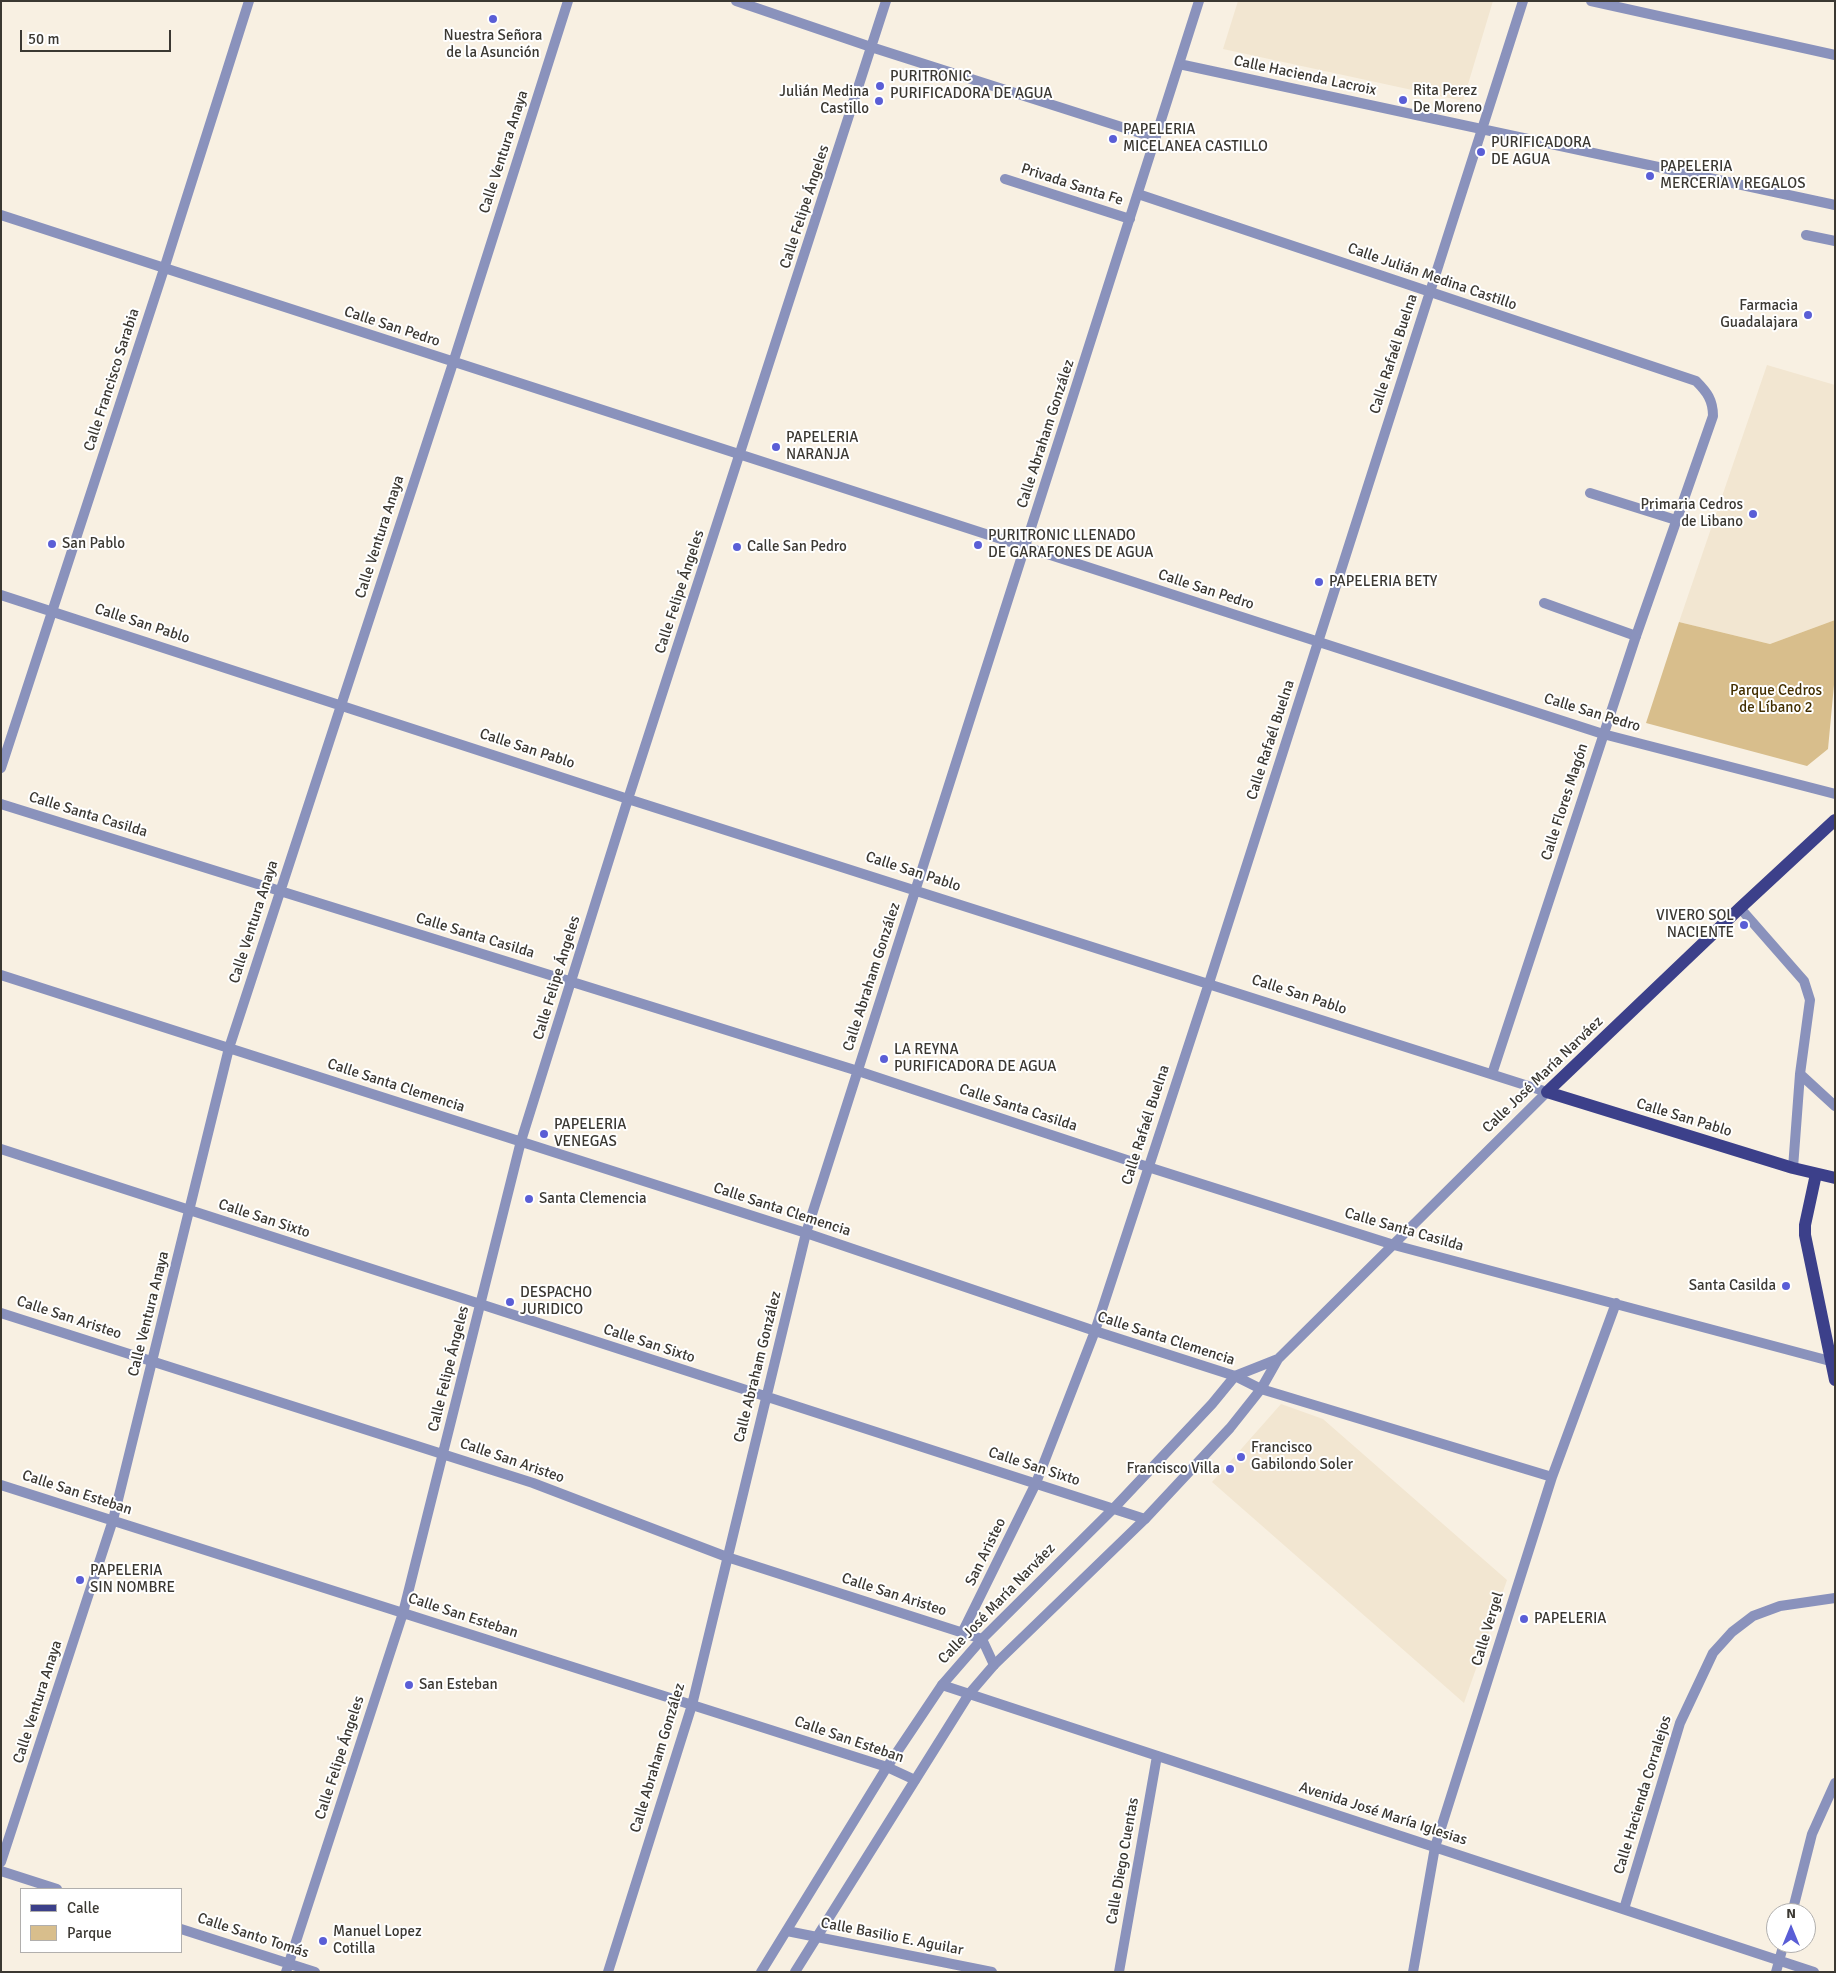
<!DOCTYPE html>
<meta charset="utf-8">
<style>
body{margin:0}
#map{position:relative;width:1836px;height:1973px;overflow:hidden;background:#f8f0e2;font-family:Signika,sans-serif}
canvas{display:block}
.frame{position:absolute;inset:0;border:2px solid #3b3832;pointer-events:none}
.legend{position:absolute;left:20px;top:1888px;width:162px;height:65px;box-sizing:border-box;background:#fff;border:1px solid #b1afad;margin:0;padding:6px 9px;list-style:none;font-size:15px;color:#3b3832}
.legend li{display:flex;align-items:center;gap:10px;height:25px}
.legend b{width:25px;border:1px solid #b1afad}
.north{position:absolute;left:1766px;top:1903px;width:50px;height:50px;box-sizing:border-box;background:#fff;border:1px solid #b1afad;border-radius:50%;rotate:0deg;font-size:14px;font-weight:700;line-height:20px;text-align:center;color:#3b3832}
.north::after{content:'';display:block;margin:auto;width:18px;height:22px;background:#5a5ed6;clip-path:polygon(50% 0,100% 100%,50% 72%,0 100%)}
.scale{position:absolute;left:20px;top:30px;width:151px;height:22px;box-sizing:border-box;border:2px solid #3b3832;border-top:0;padding-left:6px;font-size:15px;line-height:18px;white-space:nowrap;color:#3b3832;-webkit-text-stroke:4px #fff;paint-order:stroke}
</style>
<div id="map">
<canvas width="1836" height="1973"></canvas>
<div class="frame"></div>
<ul class="legend">
<li><b style="height:6px;background:#3c408a"></b>Calle</li>
<li><b style="height:14px;background:#d8be8c"></b>Parque</li>
</ul>
<div class="north">N</div>
<div class="scale">50 m</div>
</div>
<script>
const ctx = document.querySelector('canvas').getContext('2d');
ctx.lineJoin = 'round';
function paint(path, color) { ctx.fillStyle = color; ctx.fill(path, 'evenodd'); }
function strokePath(path, color, width, dash) { ctx.strokeStyle = color; ctx.lineWidth = width; ctx.lineCap = dash ? 'butt' : 'round'; ctx.setLineDash(dash || []); ctx.stroke(path); }
function label(font, color, halo, rows, align = 'center') {
  ctx.font = font + ' Signika,sans-serif'; ctx.lineWidth = 4; ctx.setLineDash([]); ctx.textBaseline = 'middle'; ctx.strokeStyle = halo; ctx.fillStyle = color; for (const [text, x, y, turn = 0] of rows) {
    ctx.save(); ctx.translate(x, y); ctx.rotate((+turn || 0) * Math.PI / 180); ctx.textAlign = isNaN(turn) ? turn : align; if (halo) ctx.strokeText(text, 0, 0); ctx.fillText(text, 0, 0); ctx.restore();
  }
}
paint(new Path2D(`
 M1238 1H1493L1463 101 1223 49Z
 M1767 365 1835 385V620L1770 644 1679 622Z
 M1281 1404 1323 1419 1507 1580 1464 1703 1212 1482Z`), '#f2e6d1');
paint(new Path2D(`
 M1835 620V674L1828 749 1807 766 1646 723 1679 622 1770 644Z`), '#d8be8c');
strokePath(new Path2D(`
 M1806 235 1835 241
 M1590 493 1676 520
 M1544 603 1636 636
 M1740 908 1804 981 1810 1000 1800 1074 1793 1168
 M1800 1074 1835 1106`), '#8a92bc', 10);
strokePath(new Path2D(`
 M736 1 871 47 1156 138
 M1591 1 1835 55
 M1179 64 1835 205
 M1005 179 1130 219
 M1138 194 1696 381C1707 392 1713 400 1713 416L1636 636 1492 1074
 M1 215 1603 734 1835 794
 M1 595 628 799 1547 1092
 M1 768 164 269 249 1
 M1 804 858 1071 1148 1167 1394 1245 1830 1361
 M1 975 806 1233 1095 1331 1235 1376 1261 1389 1552 1477
 M1 1149 1145 1519
 M1 1313 533 1483 727 1557 982 1639 994 1665
 M1 1485 887 1767 915 1780
 M962 1633 1036 1483 1095 1331 1209 983 1523 1
 M942 1685 1814 1972
 M1 1862 113 1520 229 1048 453 363 568 1
 M1 1871 57 1889
 M1624 1909 1680 1723 1713 1653 1732 1632 1753 1616 1780 1606 1835 1598
 M1792 1913 1812 1834 1835 1783
 M181 1929 315 1972
 M787 1931 992 1972
 M286 1972 403 1613 521 1141 628 799 886 1
 M608 1972 692 1705 806 1233 1199 1
 M1119 1972 1157 1756
 M1413 1972 1435 1847 1552 1477 1616 1303
 M1776 1972 1784 1943`), '#8a92bc', 10);
strokePath(new Path2D(`
 M761 1972 887 1767 942 1685 982 1639 1114 1508 1212 1404 1235 1376 1278 1359
 M795 1972 969 1694 994 1665 1145 1519 1230 1428 1261 1389 1278 1359 1547 1092`), '#8a92bc', 10);
strokePath(new Path2D(`
 M1835 820 1740 908 1547 1092 1793 1168 1835 1178
 M1816 1174 1805 1225V1235L1835 1380`), '#3c408a', 12);
for (const [x, y, r, color] of [
 [493,19,5,"#5a5ed6"],
 [880,86,5,"#5a5ed6"],
 [1403,100,5,"#5a5ed6"],
 [879,101,5,"#5a5ed6"],
 [1113,139,5,"#5a5ed6"],
 [1481,152,5,"#5a5ed6"],
 [1650,176,5,"#5a5ed6"],
 [1808,315,5,"#5a5ed6"],
 [776,447,5,"#5a5ed6"],
 [1753,514,5,"#5a5ed6"],
 [52,544,5,"#5a5ed6"],
 [978,545,5,"#5a5ed6"],
 [737,547,5,"#5a5ed6"],
 [1319,582,5,"#5a5ed6"],
 [1744,925,5,"#5a5ed6"],
 [884,1059,5,"#5a5ed6"],
 [544,1134,5,"#5a5ed6"],
 [529,1199,5,"#5a5ed6"],
 [1786,1286,5,"#5a5ed6"],
 [510,1302,5,"#5a5ed6"],
 [1241,1457,5,"#5a5ed6"],
 [1230,1469,5,"#5a5ed6"],
 [80,1580,5,"#5a5ed6"],
 [1524,1619,5,"#5a5ed6"],
 [409,1685,5,"#5a5ed6"],
 [323,1941,5,"#5a5ed6"]
]) { const dot = new Path2D(); dot.arc(x, y, r, 0, 2 * Math.PI); ctx.fillStyle = color; ctx.fill(dot); strokePath(dot, '#fff', 2); }
label('15px', '#3b3832', '#fff', [
 ["Nuestra Señora",493,36,"center"],
 ["de la Asunción",493,53,"center"],
 ["PURITRONIC",890,77],
 ["PURIFICADORA DE AGUA",890,94],
 ["Rita Perez",1413,91],
 ["De Moreno",1413,108],
 ["Julián Medina",869,92,"right"],
 ["Castillo",869,109,"right"],
 ["PAPELERIA",1123,130],
 ["MICELANEA CASTILLO",1123,147],
 ["PURIFICADORA",1491,143],
 ["DE AGUA",1491,160],
 ["PAPELERIA",1660,167],
 ["MERCERIA Y REGALOS",1660,184],
 ["Farmacia",1798,306,"right"],
 ["Guadalajara",1798,323,"right"],
 ["PAPELERIA",786,438],
 ["NARANJA",786,455],
 ["Primaria Cedros",1743,505,"right"],
 ["de Libano",1743,522,"right"],
 ["PURITRONIC LLENADO",988,536],
 ["DE GARAFONES DE AGUA",988,553],
 ["San Pablo",62,544],
 ["Calle San Pedro",747,547],
 ["PAPELERIA BETY",1329,582],
 ["VIVERO SOL",1734,916,"right"],
 ["NACIENTE",1734,933,"right"],
 ["LA REYNA",894,1050],
 ["PURIFICADORA DE AGUA",894,1067],
 ["PAPELERIA",554,1125],
 ["VENEGAS",554,1142],
 ["Santa Clemencia",539,1199],
 ["Santa Casilda",1776,1286,"right"],
 ["DESPACHO",520,1293],
 ["JURIDICO",520,1310],
 ["Francisco",1251,1448],
 ["Gabilondo Soler",1251,1465],
 ["Francisco Villa",1220,1469,"right"],
 ["PAPELERIA",90,1571],
 ["SIN NOMBRE",90,1588],
 ["PAPELERIA",1534,1619],
 ["San Esteban",419,1685],
 ["Manuel Lopez",333,1932],
 ["Cotilla",333,1949]
], 'left');
label('15px', '#3b3832', '#fff', [
 ["Calle Hacienda Lacroix",1305,76,12],
 ["Calle Ventura Anaya",504,152,-72],
 ["Privada Santa Fe",1072,185,18],
 ["Calle Felipe Ángeles",805,207,-72],
 ["Calle Julián Medina Castillo",1432,277,19],
 ["Calle San Pedro",392,327,18],
 ["Calle Rafaél Buelna",1394,354,-72],
 ["Calle Francisco Sarabia",112,380,-72],
 ["Calle Abraham González",1046,434,-72],
 ["Calle Ventura Anaya",380,537,-72],
 ["Calle San Pedro",1206,590,18],
 ["Calle Felipe Ángeles",680,592,-72],
 ["Calle San Pablo",142,624,18],
 ["Calle San Pedro",1592,713,17],
 ["Calle Rafaél Buelna",1271,740,-72],
 ["Calle San Pablo",527,749,18],
 ["Calle Flores Magón",1565,802,-72],
 ["Calle Santa Casilda",88,815,17],
 ["Calle San Pablo",913,872,18],
 ["Calle Ventura Anaya",254,922,-72],
 ["Calle Santa Casilda",475,936,17],
 ["Calle Abraham González",872,977,-72],
 ["Calle Felipe Ángeles",557,978,-73],
 ["Calle San Pablo",1299,995,18],
 ["Calle José María Narváez",1543,1075,-44],
 ["Calle Santa Clemencia",396,1086,18],
 ["Calle Santa Casilda",1018,1108,18],
 ["Calle San Pablo",1684,1118,17],
 ["Calle Rafaél Buelna",1146,1125,-72],
 ["Calle Santa Clemencia",782,1210,18],
 ["Calle San Sixto",264,1219,18],
 ["Calle Santa Casilda",1404,1230,16],
 ["Calle Ventura Anaya",149,1314,-76],
 ["Calle San Aristeo",69,1318,18],
 ["Calle Santa Clemencia",1166,1339,18],
 ["Calle San Sixto",649,1344,18],
 ["Calle Abraham González",758,1367,-76],
 ["Calle Felipe Ángeles",449,1369,-76],
 ["Calle San Aristeo",512,1461,19],
 ["Calle San Sixto",1034,1467,18],
 ["Calle San Esteban",77,1493,18],
 ["San Aristeo",986,1552,-64],
 ["Calle San Aristeo",894,1595,18],
 ["Calle José María Narváez",997,1604,-46],
 ["Calle San Esteban",463,1616,18],
 ["Calle Vergel",1488,1629,-73],
 ["Calle Ventura Anaya",38,1702,-72],
 ["Calle San Esteban",849,1740,19],
 ["Calle Felipe Ángeles",340,1758,-72],
 ["Calle Abraham González",658,1758,-73],
 ["Calle Hacienda Corralejos",1643,1795,-73],
 ["Avenida José María Iglesias",1383,1814,18],
 ["Calle Diego Cuentas",1123,1861,-80],
 ["Calle Santo Tomás",253,1936,18],
 ["Calle Basilio E. Aguilar",892,1937,11]
]);
label('15px', '#432f00', '#fff', [
 ["Parque Cedros",1776,691],
 ["de Líbano 2",1776,708]
]);
</script>
